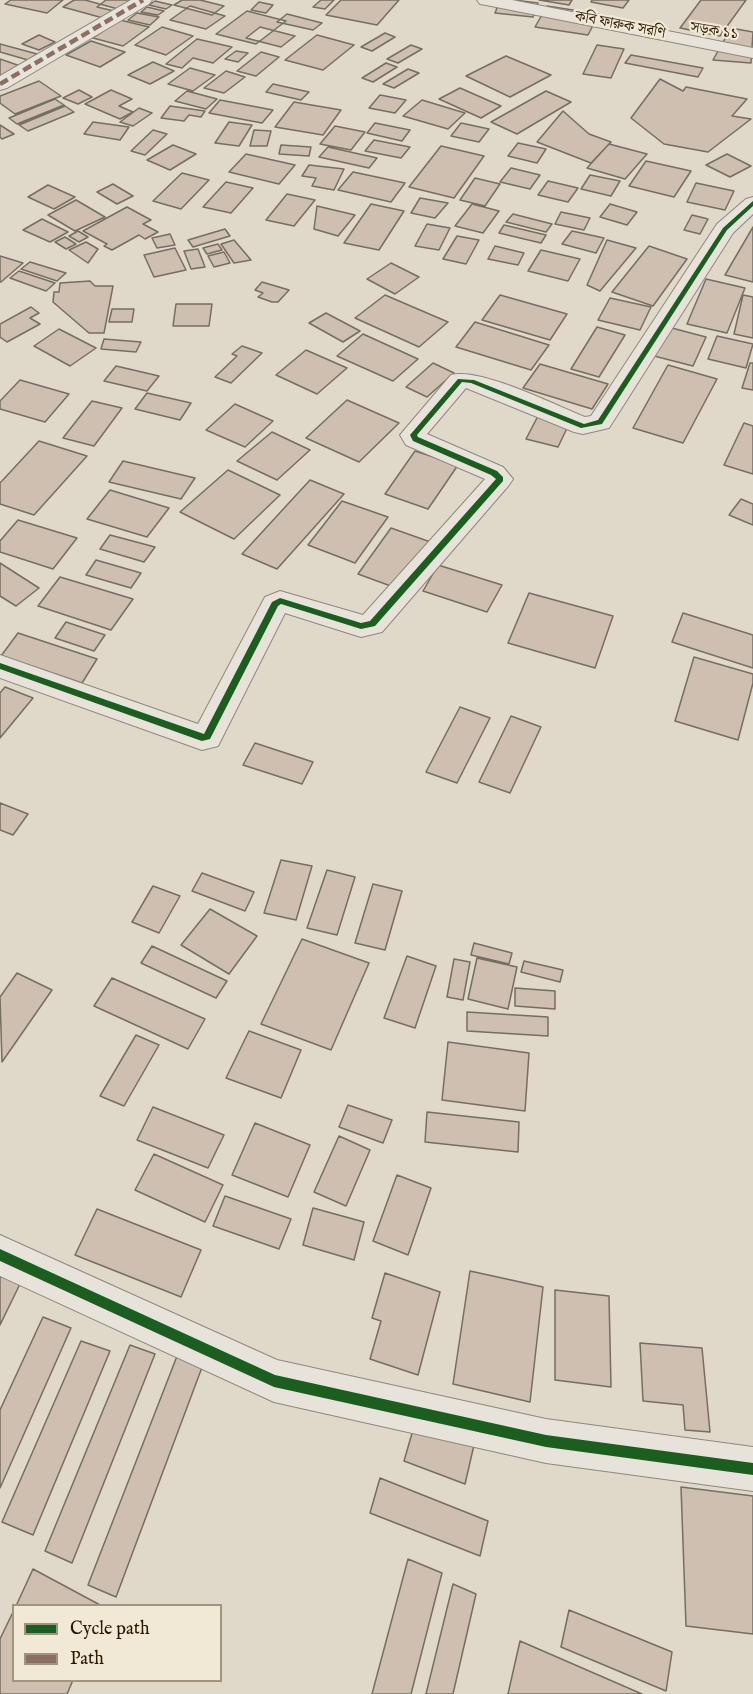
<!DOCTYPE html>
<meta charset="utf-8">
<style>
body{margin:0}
#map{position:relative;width:753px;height:1694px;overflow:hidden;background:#e0d8c8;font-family:"IM FELL English",serif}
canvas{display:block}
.legend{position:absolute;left:12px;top:1604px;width:210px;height:78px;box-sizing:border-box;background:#f1e8d5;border:2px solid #a29580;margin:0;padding:8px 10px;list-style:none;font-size:18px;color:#2b1901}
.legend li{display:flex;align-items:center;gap:12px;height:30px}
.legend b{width:30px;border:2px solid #a29580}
</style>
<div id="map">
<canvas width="753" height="1694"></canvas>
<ul class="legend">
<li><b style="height:8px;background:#1b5e20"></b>Cycle path</li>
<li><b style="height:8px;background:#8d6e63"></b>Path</li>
</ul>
</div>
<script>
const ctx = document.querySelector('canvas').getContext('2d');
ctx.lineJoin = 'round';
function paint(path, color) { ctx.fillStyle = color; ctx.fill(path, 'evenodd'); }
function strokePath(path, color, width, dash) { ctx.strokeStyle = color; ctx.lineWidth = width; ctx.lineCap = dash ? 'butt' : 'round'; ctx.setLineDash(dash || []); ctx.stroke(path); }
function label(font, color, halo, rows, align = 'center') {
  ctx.font = font + ' "IM FELL English","Noto Serif Bengali",serif'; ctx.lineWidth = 4.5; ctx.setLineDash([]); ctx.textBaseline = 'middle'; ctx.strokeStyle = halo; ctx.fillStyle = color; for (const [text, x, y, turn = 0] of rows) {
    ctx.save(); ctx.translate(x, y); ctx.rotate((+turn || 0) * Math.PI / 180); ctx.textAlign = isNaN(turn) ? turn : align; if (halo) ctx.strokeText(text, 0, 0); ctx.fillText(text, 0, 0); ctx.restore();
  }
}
const building = new Path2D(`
 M11 0H63L47 13 5 4Z
 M74 0H85L118 9 103 18 63 7Z
 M106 0H133L127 14 97 7Z
 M182 0H200L224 6 212 15 174 5Z
 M321 0H334L325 9 313 7Z
 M341 0H399L377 25 326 15Z
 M500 0H514L538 3 533 17 495 13Z
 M539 0H572L569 5Z
 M592 0H629L623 8 591 2Z
 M701 0H746L720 36 680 28Z
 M155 1 172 5 166 9 149 5Z
 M259 2 273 5 266 13 251 10Z
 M190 6 225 16 206 29 170 20Z
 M547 6 599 14 588 35 535 27Z
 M147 7 164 11 158 15 141 12Z
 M247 11 286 21 256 44 216 34Z
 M137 13 159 17 150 25 128 20Z
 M287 14 322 23 313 30 277 22Z
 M120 20 149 27 123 46 93 38Z
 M162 27 193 36 166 55 135 45Z
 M260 27 295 36 281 47 246 38Z
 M731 28 753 32 751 63 713 60Z
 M385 33 395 37 372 51 361 47Z
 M39 35 55 42 39 50 22 44Z
 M317 35 354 45 323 70 285 60Z
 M197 39 232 47 213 63 193 58 182 68 166 64Z
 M91 41 125 52 100 67 66 55Z
 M0 44 37 54 28 60 0 52Z
 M411 45 422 49 398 63 387 59Z
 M597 45 624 49 611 78 583 74Z
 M236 51 248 53 238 62 225 59Z
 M261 52 279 57 256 76 237 71Z
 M631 55 703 68 698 77 625 63Z
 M506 56 551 75 510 97 466 76Z
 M0 59 23 67 0 80Z
 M153 62 174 71 150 84 128 75Z
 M386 63 397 67 373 82 362 78Z
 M190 68 215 75 193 91 168 84Z
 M408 69 419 73 394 88 383 84Z
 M226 71 245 77 224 93 204 88Z
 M660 79 683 91 686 87 747 99 732 116 751 119 708 152 664 144 631 118Z
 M39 81 61 96 15 114 0 103V96Z
 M273 84 309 92 301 100 266 92Z
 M460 88 501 106 481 118 439 99Z
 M79 90 92 97 78 104 63 98Z
 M111 90 132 99 119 106 133 112 120 119 85 104Z
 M187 91 217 99 206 109 175 101Z
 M546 91 571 102 517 134 491 122Z
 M380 95 406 100 395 113 369 108Z
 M55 99 64 105 17 124 9 118Z
 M220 100 273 110 262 123 209 113Z
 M422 100 465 113 448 129 403 116Z
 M294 102 341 110 323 135 275 127Z
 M65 106 74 112 28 131 19 125Z
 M170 106 205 111 201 117 189 115 184 121 161 118Z
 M139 108 152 113 133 126 120 122Z
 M563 111 589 134 611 142 591 163 537 142Z
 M93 122 129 127 120 140 84 134Z
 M229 122 252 125 239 146 215 143Z
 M375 123 410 130 402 141 367 133Z
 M461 123 489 129 479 142 451 136Z
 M0 125 14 134 2 139 0 137Z
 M335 126 365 132 351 150 320 144Z
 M153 130 167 134 145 155 131 151Z
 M254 130 271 131 267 146H250Z
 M374 140 410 147 401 158 365 151Z
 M518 143 546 149 537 163 508 156Z
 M609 144 647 154 625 179 587 168Z
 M173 145 196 154 170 170 147 160Z
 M281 145 311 147 309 156 279 154Z
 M441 146 484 156 454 198 409 187Z
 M328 147 377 158 369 168 319 157Z
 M246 154 295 165 279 184 229 172Z
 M727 154 751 166 730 177 706 165Z
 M646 161 691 171 674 197 629 186Z
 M309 165 344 169 334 190 312 186 316 178 302 176Z
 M511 168 540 175 530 189 500 182Z
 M353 172 405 183 391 202 338 190Z
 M182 173 209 180 181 209 153 201Z
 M590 175 620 181 611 196 581 189Z
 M475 178 500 184 485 206 460 200Z
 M548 181 578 188 568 202 538 195Z
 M226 182 253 188 231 213 203 207Z
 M696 183 734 191 725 210 687 202Z
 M113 184 133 196 117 204 97 192Z
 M48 185 75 197 54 209 28 197Z
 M287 194 315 200 294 226 266 220Z
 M420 198 448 203 435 218 411 213Z
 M76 200 105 217 75 231 48 215Z
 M371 204 404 211 379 250 344 243Z
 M472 204 499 211 483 233 455 226Z
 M610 204 637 212 627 225 600 217Z
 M317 206 355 215 338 236 314 229Z
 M127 207 151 220 143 224 158 232 145 239 139 235 112 250 104 246 107 244 83 231Z
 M561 212 590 218 584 230 555 224Z
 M513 214 552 224 546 232 506 222Z
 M692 215 708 219 700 234 684 230Z
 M42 219 68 232 50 242 23 230Z
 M427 224 450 228 439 250 415 246Z
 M504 225 546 235 541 243 499 233Z
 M753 227V282L725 275Z
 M225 229 230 236 193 247 188 240Z
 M78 231 88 237 79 242 69 236Z
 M572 231 604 238 596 253 562 244Z
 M170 234 175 245 157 248 152 238Z
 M457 236 479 240 466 264 443 259Z
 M65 237 76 244 66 249 55 242Z
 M234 240 251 260 234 263 221 244Z
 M607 240 636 248 600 291 587 285Z
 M86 242 98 249 88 263 69 250Z
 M218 244 222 250 207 254 203 248Z
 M495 246 524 253 518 265 488 259Z
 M649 246 687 259 653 306 612 292Z
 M175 248 186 270 154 277 144 255Z
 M198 249 205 267 191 269 184 251Z
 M541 250 580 259 568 281 528 271Z
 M224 252 230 263 214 267 208 256Z
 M0 256 23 263 1 282H0Z
 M30 262 66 273 57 281 21 269Z
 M391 263 419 277 395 294 367 279Z
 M19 271 55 283 46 291 10 278Z
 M706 279 745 288 727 333 687 324Z
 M90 281 95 286H113L104 333H89L53 302 54 292H59L60 283Z
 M262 282 289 290 278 302H272L258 297 263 293 255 290Z
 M385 295 448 322 419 347 355 318Z
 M500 295 567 314 550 340 482 320Z
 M743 295 753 297V338L734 334Z
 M610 298 651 307 640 330 598 320Z
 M176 304H212L209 326H173Z
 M31 307 39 313 30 318 40 324 7 342 0 337V324Z
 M112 309H134L132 322H109Z
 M326 313 360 331 343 342 309 323Z
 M475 322 549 345 531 370 456 347Z
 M597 327 625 335 599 377 571 369Z
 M668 327 706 337 693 366 654 356Z
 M59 329 96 348 70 366 34 346Z
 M363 334 418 359 393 381 337 356Z
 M717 336 753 344 746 368 708 359Z
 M104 339 141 342 136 352 101 349Z
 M242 346 262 353 231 383 215 377 237 356 232 354Z
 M306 350 347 368 317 394 276 375Z
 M433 363 454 373 427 397 406 387Z
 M750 363H753V390L742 388Z
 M540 364 608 384 592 409 523 388Z
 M668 365 717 379 683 443 633 428Z
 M116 366 159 376 147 391 104 381Z
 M20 380 69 394 45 422 0 409V401Z
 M147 393 191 403 180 420 135 409Z
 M347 400 399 423 359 462 306 438Z
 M92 401 122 408 94 446 63 438Z
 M235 404 273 421 245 447 206 430Z
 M538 416 569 424 558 447 526 439Z
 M744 423 753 426V474L724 465Z
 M272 432 310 450 277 480 237 461Z
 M39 441 87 456 34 515 0 504V483Z
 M415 451 458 465 428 509 385 494Z
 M123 461 195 478 181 499 109 482Z
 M228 470 280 495 234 539 180 512Z
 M310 480 344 494 277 569 242 554Z
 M110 490 169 508 147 537 87 519Z
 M741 499 753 504V525L729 515Z
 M342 501 388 517 355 563 308 545Z
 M18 520 77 538 53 569 0 552V541Z
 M391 528 439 545 407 592 358 574Z
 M110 535 155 547 144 562 100 549Z
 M96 560 141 573 131 588 86 575Z
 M0 563 39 588 16 606 0 596Z
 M438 565 502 585 487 612 423 591Z
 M60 577 133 599 111 630 38 606Z
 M529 593 613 616 595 668 508 643Z
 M683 613 753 635V668L672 642Z
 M66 622 105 635 94 651 55 638Z
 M18 633 97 659 82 683 1 656Z
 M694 657 753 674V683L738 740 675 721Z
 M5 687 33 698 0 738V693Z
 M460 707 490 718 457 783 426 772Z
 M511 716 541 727 510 793 479 782Z
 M255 743 313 762 302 784 243 765Z
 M0 803 28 814 13 835 0 830Z
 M281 860 312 866 296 920 264 913Z
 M327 870 355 877 337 935 307 928Z
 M202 873 254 892 245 911 192 891Z
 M373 884 402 891 385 950 355 943Z
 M153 886 180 896 159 933 132 922Z
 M210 909 257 936 229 974 181 945Z
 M302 939 369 963 331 1050 261 1024Z
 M474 943 512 953 509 964 471 955Z
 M152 946 227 981 216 998 141 963Z
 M407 956 436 966 415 1028 384 1018Z
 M477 958 517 967 508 1009 468 999Z
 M454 959 470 962 463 1000 447 997Z
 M524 961 563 970 560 982 521 972Z
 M17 973 52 990 2 1062 0 997Z
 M112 978 205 1019 188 1049 94 1006Z
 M515 988 555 991V1009L515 1006Z
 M467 1012 548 1017V1036L467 1031Z
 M249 1031 301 1050 281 1098 226 1078Z
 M136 1035 159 1045 124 1106 100 1096Z
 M448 1042 529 1053 525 1111 442 1100Z
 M348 1105 392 1120 383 1143 339 1127Z
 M153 1107 224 1135 208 1168 137 1140Z
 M427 1112 519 1122 518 1152 425 1142Z
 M255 1123 310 1145 288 1197 232 1175Z
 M339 1136 370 1150 346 1206 314 1192Z
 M154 1154 223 1185 205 1222 135 1190Z
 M397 1175 431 1188 408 1255 373 1241Z
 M225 1196 291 1219 279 1249 213 1226Z
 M313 1208 364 1222 354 1260 303 1245Z
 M97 1209 201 1250 181 1297 75 1255Z
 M470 1271 543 1287 530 1402 453 1384Z
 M385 1273 440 1292 418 1375 370 1359 381 1321 372 1318Z
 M0 1276 20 1284 0 1325Z
 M555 1290 609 1296 611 1387 555 1380Z
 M43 1317 71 1328 0 1488V1410Z
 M81 1341 110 1351 33 1535 2 1522Z
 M640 1343 702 1348 710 1432 685 1430 683 1405 643 1401Z
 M130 1345 155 1354 72 1563 45 1551Z
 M179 1351 204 1362 116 1597 88 1585Z
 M415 1423 474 1445 465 1484 404 1461Z
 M380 1478 488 1521 480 1556 370 1513Z
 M681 1487 753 1496V1634L686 1626Z
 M408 1559 442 1573 411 1694H372Z
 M33 1569 102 1606H16Z
 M453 1584 476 1594 453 1694H426Z
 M14 1610V1680H73L67 1694H0V1639Z
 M569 1610 672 1652 666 1691 561 1647Z
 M520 1641 642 1694H508Z`);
paint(building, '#cebfb0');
strokePath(building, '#756e62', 1.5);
const street = new Path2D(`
 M131 0H152L149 4 7 88 0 90V76Z
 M477 0H512L753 48V58L486 5 480 4Z
 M753 197V214L733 233 609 428 583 434 574 432 466 388 427 434 503 467 513 479 509 485 382 632 361 637 285 613 218 746 202 750 0 678V655L198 724 265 597 280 591 363 615 485 479 406 445 400 435 451 375C480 367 555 405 585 417L591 416 717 224 746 199Z
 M0 1235 277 1360 546 1419 753 1447V1491L546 1463 274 1402 0 1276Z`);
strokePath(street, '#8f887c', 2);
paint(street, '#e7e3db');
strokePath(new Path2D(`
 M0 84 143 0`), '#8d6e63', 4.5, [9, 4.5]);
paint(new Path2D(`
 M753 201V206L727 230 602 424 581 428 471 383 462 382 417 435 418 437 497 471 503 477V481L375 626 361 629 281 604 278 606 210 739 202 741 199 740 0 669V663L204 734 272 602 280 598 361 623 370 621 496 479 491 475 413 441 410 435 458 379 474 380 584 424 598 420 723 228Z
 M0 1249 275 1375 546 1435 753 1463V1475L546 1447 274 1387 0 1261Z`), '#1b5e20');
label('15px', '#2b1901', '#f1e8d5', [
 ["কবি ফারুক সরণি",620,26,11],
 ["সড়ক ১১",714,32,9]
]);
</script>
